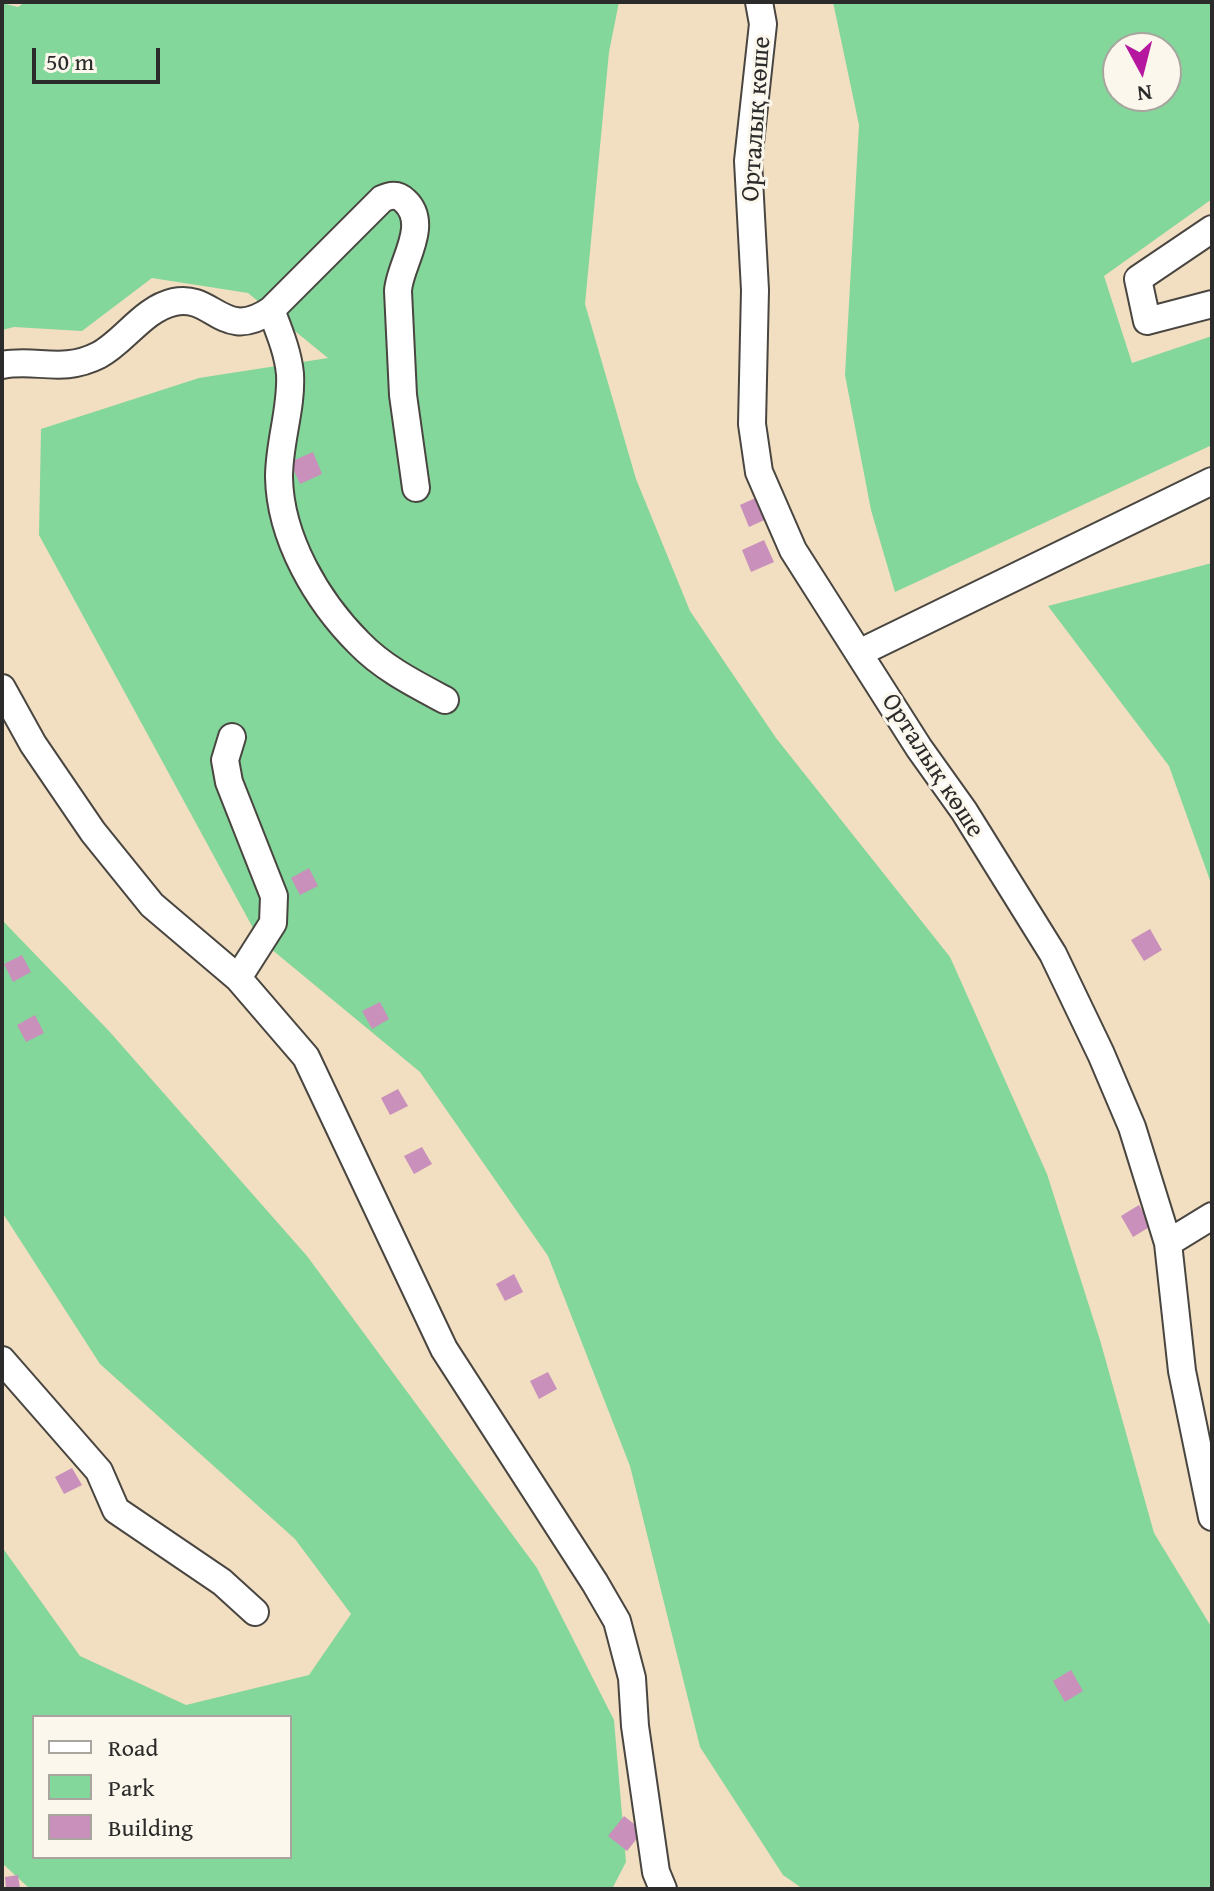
<!DOCTYPE html>
<meta charset="utf-8">
<style>
body{margin:0}
#map{position:relative;width:1214px;height:1891px;overflow:hidden;background:#f2dec0;font-family:"Gentium Book Plus",serif}
canvas{display:block}
.frame{position:absolute;inset:0;border:4px solid #2b2b2b;pointer-events:none}
.legend{position:absolute;left:32px;top:1715px;width:260px;height:144px;box-sizing:border-box;background:#fbf7ec;border:2px solid #a8a59f;margin:0;padding:10px 14px;list-style:none;font-size:24px;color:#2b2b2b}
.legend li{display:flex;align-items:center;gap:16px;height:40px}
.legend b{width:40px;border:2px solid #a8a59f}
.north{position:absolute;left:1102px;top:32px;width:80px;height:80px;box-sizing:border-box;background:#fbf7ec;border:2px solid #a8a59f;border-radius:50%;rotate:173deg;font-size:22px;font-weight:700;line-height:32px;text-align:center;color:#2b2b2b}
.north::after{content:'';display:block;margin:auto;width:28px;height:36px;background:#b5179e;clip-path:polygon(50% 0,100% 100%,50% 72%,0 100%)}
.scale{position:absolute;left:32px;top:48px;width:128px;height:36px;box-sizing:border-box;border:4px solid #2b2b2b;border-top:0;padding-left:10px;font-size:24px;line-height:28px;white-space:nowrap;color:#2b2b2b;-webkit-text-stroke:6px #fbf7ec;paint-order:stroke}
</style>
<div id="map">
<canvas width="1214" height="1891"></canvas>
<div class="frame"></div>
<ul class="legend">
<li><b style="height:10px;background:#fff"></b>Road</li>
<li><b style="height:22px;background:#83d79a"></b>Park</li>
<li><b style="height:22px;background:#c890ba"></b>Building</li>
</ul>
<div class="north">N</div>
<div class="scale">50 m</div>
</div>
<script>
const ctx = document.querySelector('canvas').getContext('2d');
ctx.lineJoin = 'round';
function paint(path, color) { ctx.fillStyle = color; ctx.fill(path, 'evenodd'); }
function strokePath(path, color, width, dash) { ctx.strokeStyle = color; ctx.lineWidth = width; ctx.lineCap = dash ? 'butt' : 'round'; ctx.setLineDash(dash || []); ctx.stroke(path); }
function label(font, color, halo, rows, align = 'center') {
  ctx.font = font + ' "Gentium Book Plus",serif'; ctx.lineWidth = 6; ctx.setLineDash([]); ctx.textBaseline = 'middle'; ctx.strokeStyle = halo; ctx.fillStyle = color; for (const [text, x, y, turn = 0] of rows) {
    ctx.save(); ctx.translate(x, y); ctx.rotate((+turn || 0) * Math.PI / 180); ctx.textAlign = isNaN(turn) ? turn : align; if (halo) ctx.strokeText(text, 0, 0); ctx.fillText(text, 0, 0); ctx.restore();
  }
}
paint(new Path2D(`
 M25 2H619L609 52 585 304 636 479 690 611 776 738 950 957 1047 1174 1100 1340 1154 1533 1212 1628V1889H803L783 1875 700 1747 630 1466 548 1256 420 1072 259 939 39 535 41 429 199 378 328 358 248 293 152 278 82 331 14 327 2 330V3L18 7Z
 M833 2H1212V199L1104 276 1132 363 1212 336V445L895 592 871 510 845 375 859 125ZM1118 48H1166V96H1118Z
 M1212 563V886L1169 766 1048 606Z
 M2 920 109 1031 307 1256 537 1568 614 1720 626 1862 612 1889H30L2 1863V1547L80 1656 186 1705 309 1675 351 1614 295 1539 100 1364 2 1212ZM34 1717H290V1857H34Z`), '#83d79a');
paint(new Path2D(`
 M313 452 322 474 300 484 290 462Z
 M762 495 771 517 749 527 740 505Z
 M764 540 774 562 751 572 742 550Z
 M309 868 318 886 300 895 291 878Z
 M1150 929 1162 950 1144 961 1131 940Z
 M22 955 31 972 13 982 4 964Z
 M380 1002 389 1019 372 1029 362 1011Z
 M35 1015 44 1033 26 1042 17 1025Z
 M398 1089 408 1106 390 1115 381 1098Z
 M422 1147 432 1164 414 1174 404 1156Z
 M1139 1205 1151 1226 1133 1237 1121 1216Z
 M514 1274 523 1292 505 1301 496 1284Z
 M548 1372 557 1389 539 1399 530 1381Z
 M72 1468 82 1485 64 1494 55 1477Z
 M1071 1670 1083 1691 1065 1702 1053 1681Z
 M624 1816 643 1831 627 1851 608 1836Z
 M18 1875 20 1889H6L5 1877Z`), '#c890ba');
const minor = new Path2D(`
 M759 2 763 24 748 161 755 290 752 424 759 472 793 550 919 748 964 811 1053 954 1101 1054 1132 1127 1168 1243 1182 1371 1212 1517
 M1212 229 1138 279 1147 321 1212 304
 M271 310C279 331 288 352 290 374 292 408 279 442 279 477 280 538 317 601 359 643 383 668 415 684 445 700
 M2 365C36 358 62 374 99 355 125 341 143 309 174 302 213 293 223 343 271 310L382 199C390 195 398 194 405 201 431 225 399 265 398 291L403 395 416 488
 M859 653 1212 481
 M2 688 33 744 93 832 152 905 238 978 306 1057 444 1349 595 1583 617 1621 632 1678 635 1726 656 1872 663 1889
 M232 737 225 760 229 782 274 896 273 923 238 978
 M1168 1243 1212 1216
 M2 1360 99 1471 116 1510 222 1582 255 1612`);
strokePath(minor, '#494641', 30);
strokePath(minor, '#fff', 26);
label('26px', '#2b2b2b', '#fbf7ec', [
 ["Орталық көше",757,119,-86],
 ["Орталық көше",932,766,57]
]);
</script>
